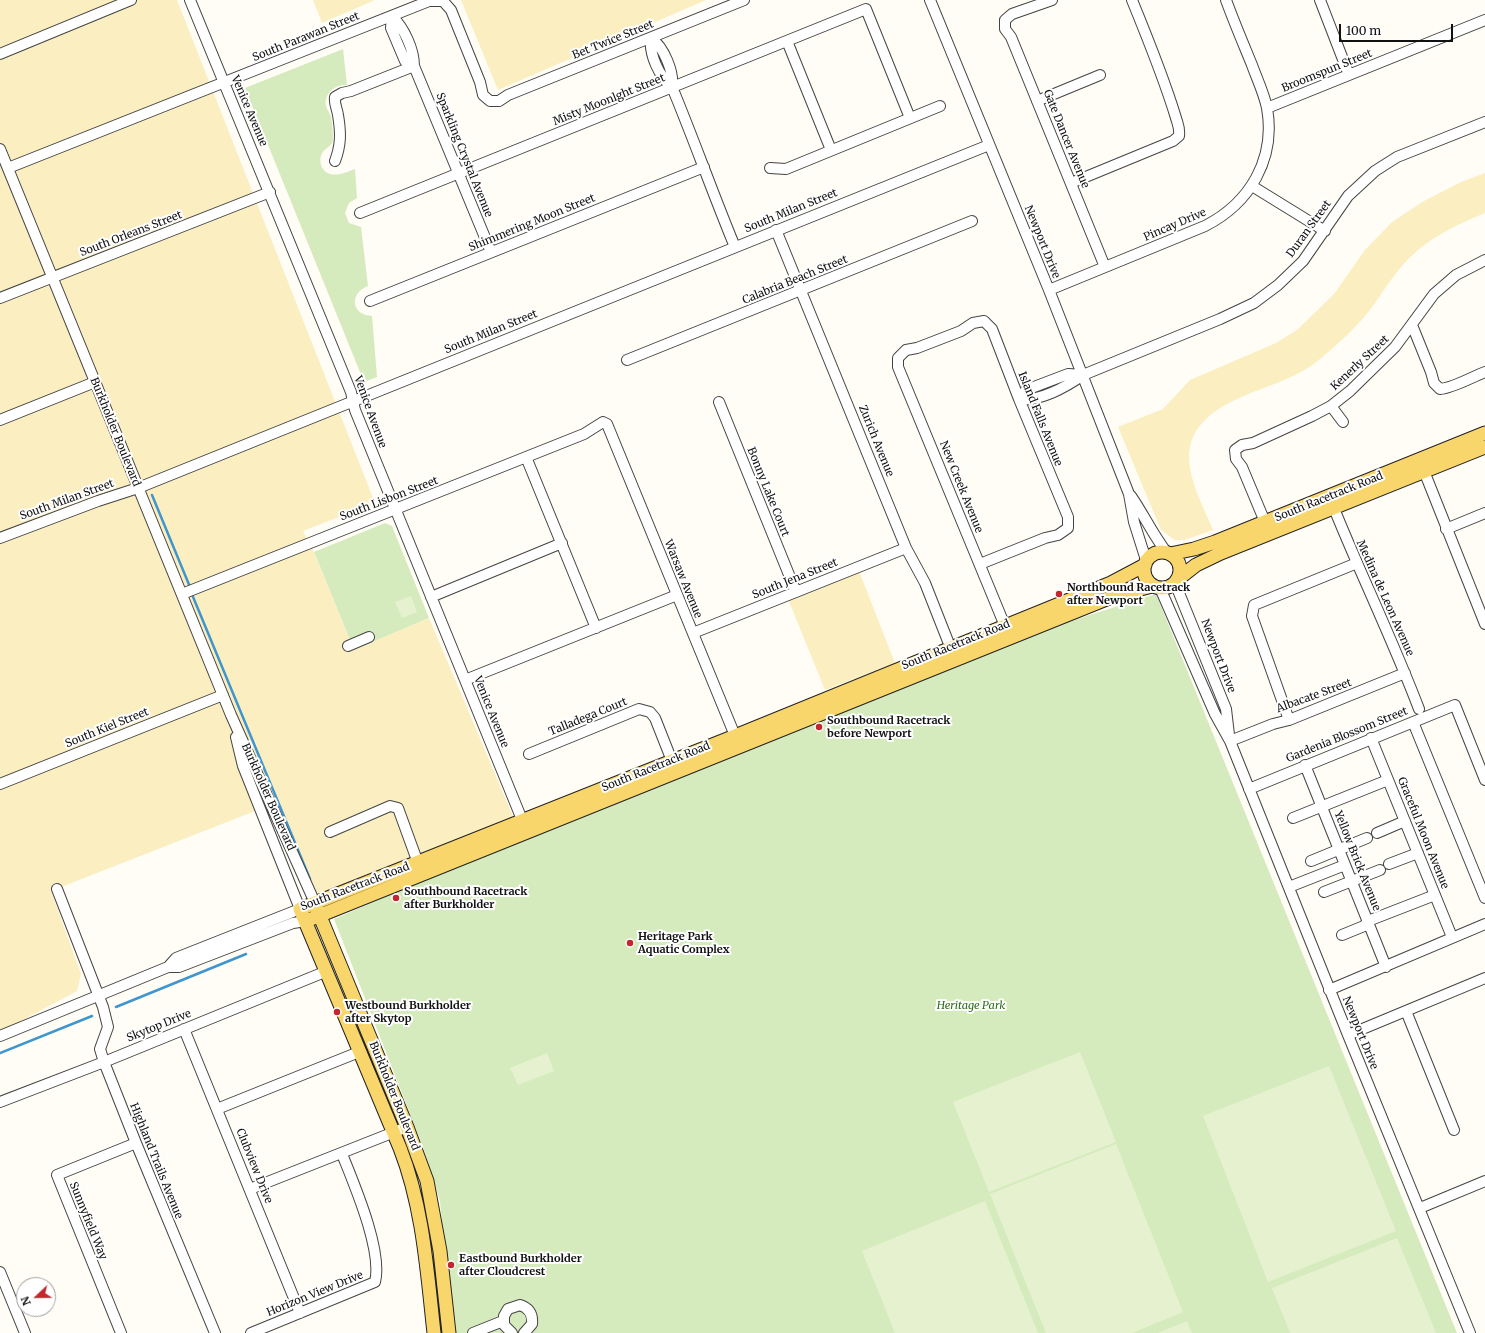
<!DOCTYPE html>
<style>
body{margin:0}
#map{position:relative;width:1485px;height:1333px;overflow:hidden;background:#fffdf5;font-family:Merriweather,serif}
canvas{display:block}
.north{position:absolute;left:16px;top:1277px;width:40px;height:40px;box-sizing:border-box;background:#fff;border:1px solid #a0a0a0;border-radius:50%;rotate:248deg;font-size:11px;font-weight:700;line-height:16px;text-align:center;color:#111}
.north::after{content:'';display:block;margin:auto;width:14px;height:18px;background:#c4262e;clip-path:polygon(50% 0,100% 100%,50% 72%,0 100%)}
.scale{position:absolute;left:1339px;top:24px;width:114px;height:18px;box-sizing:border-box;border:2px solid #111;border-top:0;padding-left:5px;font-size:12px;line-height:14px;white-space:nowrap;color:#111;-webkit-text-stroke:3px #fff;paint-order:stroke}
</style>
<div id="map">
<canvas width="1485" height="1333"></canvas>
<div class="north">N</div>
<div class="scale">100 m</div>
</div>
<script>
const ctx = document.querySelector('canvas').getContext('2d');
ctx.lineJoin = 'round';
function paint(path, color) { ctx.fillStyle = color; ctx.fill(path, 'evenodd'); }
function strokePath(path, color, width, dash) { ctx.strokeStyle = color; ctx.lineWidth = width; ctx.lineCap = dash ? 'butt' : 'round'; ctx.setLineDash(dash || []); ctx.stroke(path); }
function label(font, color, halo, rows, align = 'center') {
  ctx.font = font + ' Merriweather,serif'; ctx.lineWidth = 4; ctx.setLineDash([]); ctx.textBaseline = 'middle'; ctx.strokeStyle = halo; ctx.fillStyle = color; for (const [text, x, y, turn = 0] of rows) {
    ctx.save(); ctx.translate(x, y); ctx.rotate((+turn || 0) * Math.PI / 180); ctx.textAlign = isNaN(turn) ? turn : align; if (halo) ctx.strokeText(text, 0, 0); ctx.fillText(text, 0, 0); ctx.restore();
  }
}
paint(new Path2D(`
 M343 49 347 85C335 84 324 93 326 106 327 110 330 113 331 117 332 124 333 132 333 139 333 146 325 148 322 153 320 157 320 161 321 165 327 181 345 173 355 169L357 198 349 203 345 213 349 223 361 227 368 286C349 293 351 315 372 316L377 377 364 382 245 88Z
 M385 523 392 526 429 618 354 650 314 552Z
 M1156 594 1457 1333H452L440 1201 423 1147 334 919 720 754 973 652Z`), '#d5ebbd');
paint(new Path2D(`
 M0 0H177L375 503 303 531 314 552 354 650 429 618 515 821 313 898 273 804 51 891 81 974 77 991 0 1032Z
 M313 0H375L322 23Z
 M461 0H706L498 90Z
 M1485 173V213C1461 223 1439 233 1419 249 1400 265 1388 284 1375 303 1359 326 1336 346 1315 363 1278 391 1217 393 1194 435 1179 464 1202 503 1213 530L1184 540H1175L1161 530 1118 427 1163 409 1190 380 1276 343 1297 330 1334 294 1365 250 1392 222 1424 201 1461 182Z
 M859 571 895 663 825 690 788 599Z`), '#fbeec1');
paint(new Path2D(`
 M411 596 417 612 402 618 395 602Z
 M1080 1052 1116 1142 989 1192 953 1102Z
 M547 1053 554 1071 518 1085 510 1068Z
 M1329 1066 1396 1231 1268 1282 1203 1116Z
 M1116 1144 1183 1312 1132 1333H1046L990 1194Z
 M985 1201 1038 1333H895L862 1251Z
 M1397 1238 1436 1333H1290L1272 1288Z
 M1187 1321 1192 1333H1158Z`), '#e6f2cf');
strokePath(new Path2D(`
 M152 495 190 587
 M191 592 310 879
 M116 1007 246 954
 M0 1053 92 1016`), '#3f96cf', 2.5);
const minor = new Path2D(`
 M190 0 351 392 355 410 525 827
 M930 0 1049 290 1129 494 1134 522 1146 560
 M1052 0 1012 14 1005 20V29L1011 37 1105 267
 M1320 0 1349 75
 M392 16C404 28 414 49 414 66L491 252
 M392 16 391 28 405 61 414 66
 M787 41 831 150
 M0 54 131 0
 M672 87C659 77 649 54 651 38 664 47 674 72 672 87 694 140 713 194 735 247
 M1037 101 1100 75
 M1267 108 1485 20
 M0 149 231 715 315 903
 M335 161C341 145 341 133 338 115 337 108 334 104 335 97L342 93 351 91 414 66
 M8 168 429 1H443L451 10 480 82 483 95 490 101H499L508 95 744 0
 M770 168 786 169 940 106
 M1071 183 1173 141 1179 136C1180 128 1178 125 1176 118 1164 78 1148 39 1132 0
 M1252 186 1325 231
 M360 213 866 9 910 118
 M776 230 906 548 925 583 953 654
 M1049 290 1205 226C1250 203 1276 159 1267 108 1264 93 1257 79 1252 65 1243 43 1234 22 1226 0
 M0 298 270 192
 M370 301 704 167
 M1412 325 1431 372 1434 383 1440 389C1453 388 1472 377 1485 372
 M627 360 972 221
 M1019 399C1039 402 1066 387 1083 375L1220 319 1254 303 1278 285 1303 261 1348 196 1375 171 1397 157 1485 122
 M1019 399 1026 390 1068 374 1083 375
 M719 402 796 592
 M1331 406 1343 422
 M0 420 95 382
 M526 457 596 628
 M1424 471 1485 624
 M1131 496C1144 515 1153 535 1167 553
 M1331 501C1359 571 1392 638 1419 709
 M1265 522 1242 467 1236 459 1235 450 1242 445 1253 443 1312 416 1331 406 1350 391 1395 347 1434 294 1456 275 1485 260
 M1446 529 1485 513
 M0 538 98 501 138 488 989 145
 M980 564 1045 538 1058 535 1068 528V517L1019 399 992 329 984 321 973 323 961 331 917 348 906 350 898 358V367L1005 626
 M1175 583 1226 709 1229 735
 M1160 588 1215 714 1230 741 1348 1035 1470 1333
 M182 594 584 434 603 422 607 424 738 743
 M431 597 562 543
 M693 633 906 548
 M348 646 369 637
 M465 680 677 595
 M1289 720 1252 616 1254 605 1357 563
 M1413 722 1485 898
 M1371 738 1452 937
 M1230 741 1273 724 1289 720 1405 673
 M529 754 639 709 650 712 655 718 672 761
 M1305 765 1386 967
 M0 784 223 695
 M1249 789 1455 705 1485 780
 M1293 818 1388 780
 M330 832 390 806 398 808 418 863
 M1377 833 1405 821
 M1311 861 1367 838
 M1389 864 1418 853
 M1289 887 1345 865
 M57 889 103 1007 108 1027 100 1049 104 1062 136 1143 215 1333
 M1324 892 1380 870
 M1342 935 1364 926 1368 921 1435 895
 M168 967 176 958 300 909 243 766 236 737
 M1329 990 1485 924
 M1406 1011 1454 1130
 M184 1029 300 1313
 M1348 1035 1485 978
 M0 1036 168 967H179L293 923 306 921
 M0 1102 104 1062 327 971
 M217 1109 359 1052
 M250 1189 407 1127
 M1420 1208 1485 1181
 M0 1272 25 1333
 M121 1333 57 1175 136 1143
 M251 1333 375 1282C383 1251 354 1184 342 1154
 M473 1333 503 1321
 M512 1333 504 1325V1316L508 1309 520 1305C529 1308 533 1314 532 1324L524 1333`);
const major = new Path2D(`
 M1144 570a18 18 0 1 1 36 0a18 18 0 1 1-36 0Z
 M1170 554 1194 549 1215 542 1485 433
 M1178 579 1196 565 1221 553 1485 447
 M317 909 407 1127 427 1181 440 1251 449 1333
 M306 921 1114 596 1152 586
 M434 1333C427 1270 423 1207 400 1148L300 909 735 736 1111 583 1145 565`);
strokePath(minor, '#444', 12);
strokePath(major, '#222', 15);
strokePath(minor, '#fff', 10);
strokePath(major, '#f9d66b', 13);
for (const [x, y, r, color] of [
 [1059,594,4,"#c4262e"],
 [819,727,4,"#c4262e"],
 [396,898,4,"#c4262e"],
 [630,943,4,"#c4262e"],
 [337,1012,4,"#c4262e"],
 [451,1265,4,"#c4262e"]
]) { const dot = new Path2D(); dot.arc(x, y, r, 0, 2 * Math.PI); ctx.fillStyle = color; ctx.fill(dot); strokePath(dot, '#fff', 1.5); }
label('11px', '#111', '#fff', [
 ["South Parawan Street",306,37,-22],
 ["Bet Twice Street",613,40,-22],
 ["Broomspun Street",1327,71,-22],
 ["Misty Moonlght Street",609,100,-22],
 ["Venice Avenue",249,111,67],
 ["Gate Dancer Avenue",1066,139,68],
 ["Sparkling Crystal Avenue",464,155,68],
 ["South Milan Street",791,211,-22],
 ["Shimmering Moon Street",532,223,-22],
 ["Pincay Drive",1175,225,-23],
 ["Duran Street",1309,229,-54],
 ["South Orleans Street",131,234,-21],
 ["Newport Drive",1042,242,68],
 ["Calabria Beach Street",795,280,-22],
 ["South Milan Street",491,332,-22],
 ["Kenerly Street",1360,363,-43],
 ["Venice Avenue",370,412,70],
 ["Island Falls Avenue",1040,419,68],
 ["Burkholder Boulevard",115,432,68],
 ["Zurich Avenue",876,441,68],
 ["New Creek Avenue",961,487,68],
 ["Bonny Lake Court",768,492,68],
 ["South Racetrack Road",1329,497,-22],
 ["South Lisbon Street",389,499,-21],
 ["South Milan Street",67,500,-20],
 ["Warsaw Avenue",683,579,68],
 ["South Jena Street",795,579,-22],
 ["Medina de Leon Avenue",1385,598,66],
 ["South Racetrack Road",956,645,-22],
 ["Newport Drive",1218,656,69],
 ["Albacate Street",1314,696,-20],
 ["Venice Avenue",491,712,68],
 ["Talladega Court",588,717,-22],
 ["South Kiel Street",107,728,-22],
 ["Gardenia Blossom Street",1347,735,-22],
 ["South Racetrack Road",656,767,-22],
 ["Burkholder Boulevard",268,797,66],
 ["Graceful Moon Avenue",1423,833,68],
 ["Yellow Brick Avenue",1357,861,68],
 ["South Racetrack Road",355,887,-21],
 ["Skytop Drive",159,1026,-22],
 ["Newport Drive",1360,1033,68],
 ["Burkholder Boulevard",394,1096,68],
 ["Highland Trails Avenue",156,1161,68],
 ["Clubview Drive",254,1166,68],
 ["Sunnyfield Way",88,1221,68],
 ["Horizon View Drive",315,1294,-22]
]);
label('bold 11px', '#111', '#fff', [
 ["Northbound Racetrack",1067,588],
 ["after Newport",1067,601],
 ["Southbound Racetrack",827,721],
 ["before Newport",827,734],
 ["Southbound Racetrack",404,892],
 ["after Burkholder",404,905],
 ["Heritage Park",638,937],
 ["Aquatic Complex",638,950],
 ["Westbound Burkholder",345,1006],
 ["after Skytop",345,1019],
 ["Eastbound Burkholder",459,1259],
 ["after Cloudcrest",459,1272]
], 'left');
label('italic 11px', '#2f6b1f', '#fff', [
 ["Heritage Park",971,1006]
]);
</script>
